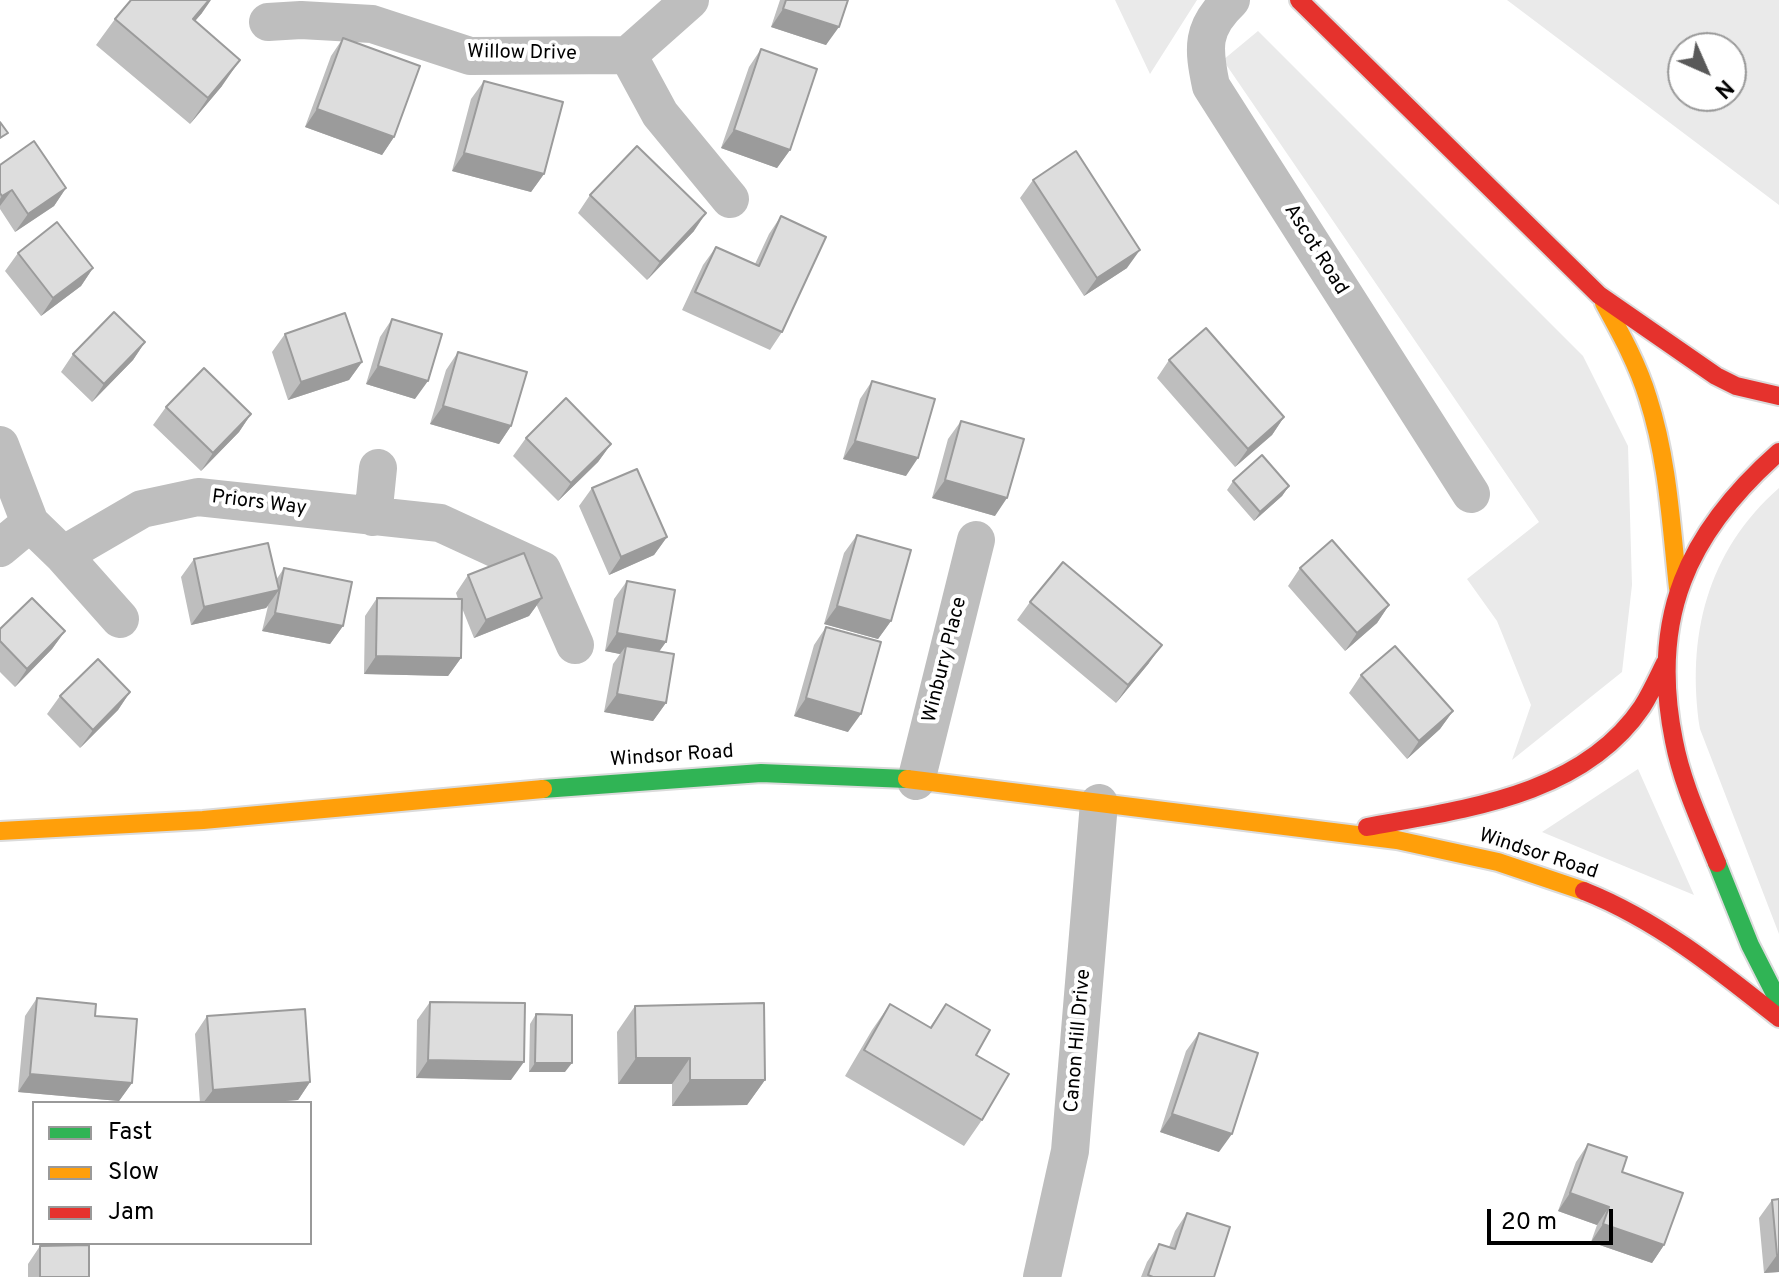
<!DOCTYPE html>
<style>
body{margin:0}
#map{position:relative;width:1779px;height:1277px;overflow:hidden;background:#fff;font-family:Overpass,sans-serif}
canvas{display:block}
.legend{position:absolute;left:32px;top:1101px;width:280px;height:144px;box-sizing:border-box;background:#fff;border:2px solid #999;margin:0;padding:10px 14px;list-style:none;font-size:24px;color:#000}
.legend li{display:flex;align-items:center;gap:16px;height:40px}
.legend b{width:40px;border:2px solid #999}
.north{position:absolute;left:1667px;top:32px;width:80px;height:80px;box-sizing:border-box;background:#fff;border:2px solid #999;border-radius:50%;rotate:135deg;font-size:22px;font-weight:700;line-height:32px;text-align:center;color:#000}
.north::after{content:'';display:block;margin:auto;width:28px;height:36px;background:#595959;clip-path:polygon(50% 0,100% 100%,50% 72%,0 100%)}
.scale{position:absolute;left:1487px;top:1209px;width:126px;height:36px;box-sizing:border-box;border:4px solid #000;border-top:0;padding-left:10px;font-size:24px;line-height:28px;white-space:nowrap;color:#000;-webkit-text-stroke:6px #fff;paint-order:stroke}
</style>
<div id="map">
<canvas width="1779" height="1277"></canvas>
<ul class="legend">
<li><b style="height:10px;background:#30b455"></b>Fast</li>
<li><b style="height:10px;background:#ff9f0a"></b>Slow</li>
<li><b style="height:10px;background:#e5322d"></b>Jam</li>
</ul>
<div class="north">N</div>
<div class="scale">20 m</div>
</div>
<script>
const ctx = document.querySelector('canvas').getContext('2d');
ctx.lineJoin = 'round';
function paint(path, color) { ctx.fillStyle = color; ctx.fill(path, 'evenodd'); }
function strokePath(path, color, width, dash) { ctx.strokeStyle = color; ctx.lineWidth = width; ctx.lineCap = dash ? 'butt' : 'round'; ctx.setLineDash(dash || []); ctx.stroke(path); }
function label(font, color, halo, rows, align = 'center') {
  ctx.font = font + ' Overpass,sans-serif'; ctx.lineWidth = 8; ctx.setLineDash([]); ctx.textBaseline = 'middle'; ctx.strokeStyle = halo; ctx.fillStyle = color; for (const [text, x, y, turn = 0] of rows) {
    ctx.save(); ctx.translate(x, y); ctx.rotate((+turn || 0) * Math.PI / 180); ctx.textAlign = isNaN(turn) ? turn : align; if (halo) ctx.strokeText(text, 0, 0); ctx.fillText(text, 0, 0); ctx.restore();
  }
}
paint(new Path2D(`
 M1115 0H1197L1150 74Z
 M1507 0H1779V205ZM1731 48V96H1683V48Z
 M1258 31 1583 356 1628 446 1632 585 1622 672 1512 760 1531 705 1497 621 1467 579 1539 522 1223 60Z
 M1779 488V934L1700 729C1686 637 1707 551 1779 488Z
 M1638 769 1694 895 1542 832Z`), '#eaeaea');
const fast = new Path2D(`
 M543 789 761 773 907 779
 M1717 863 1750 945 1779 1002`);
const slow = new Path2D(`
 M1604 303C1621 334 1638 365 1648 398 1668 460 1671 525 1678 588
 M907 779 1397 840 1498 862 1584 891
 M0 831 203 820 543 789`);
const jam = new Path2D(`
 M1299 0 1599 295 1716 376 1736 386 1779 396
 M1367 827C1464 809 1582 796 1642 707 1651 693 1658 677 1665 663
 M1717 863C1701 823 1682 783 1674 741 1649 618 1687 533 1779 452
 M1584 891C1657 920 1719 970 1779 1018`);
strokePath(fast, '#dbdbdb', 22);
strokePath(slow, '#dbdbdb', 22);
strokePath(jam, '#dbdbdb', 22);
strokePath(new Path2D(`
 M1231 0C1201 28 1203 48 1211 86L1471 494
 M268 22 301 20 372 24 470 56 628 55 690 0
 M628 55 660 114 730 199
 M0 445 30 523 63 555 120 619
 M373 517 378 468
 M0 548 30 523
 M63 555 142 509 198 497 440 523 542 570 575 645
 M916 781 976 540
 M1042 1277 1070 1151 1099 803`), '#bebebe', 38);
strokePath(fast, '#30b455', 18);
strokePath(slow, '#ff9f0a', 18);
strokePath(jam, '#e5322d', 18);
paint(new Path2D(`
 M780 0H848L826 45 771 27Z
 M202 13 195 21 222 86 190 124 96 45 115 19Z
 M343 38 394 137 382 155 305 127 331 56Z
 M761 49 790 150 777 168 721 148 749 67Z
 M484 81 544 174 531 192 452 171 471 99Z
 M0 165 66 188 54 206 15 232 0 209Z
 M1033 180 1127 268 1084 296 1020 198Z
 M590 195 694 231 647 280 578 213Z
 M781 216 782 332 770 350 682 310 703 265 716 247 755 264 769 234Z
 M18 253 93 268 81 286 41 316 5 271Z
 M392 319 415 399 366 384 380 337Z
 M285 334 362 362 349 380 288 400 272 352Z
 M145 342 133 360 92 402 61 372 73 354Z
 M458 352 511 426 499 444 430 424 446 370Z
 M1169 360 1284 417 1272 435 1235 467 1157 378Z
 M872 381 906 476 843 459 860 399Z
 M166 407 251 414 239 432 201 471 153 425Z
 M961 421 995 516 932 498 948 439Z
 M526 438 611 444 598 462 558 501 513 456Z
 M1233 481 1289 486 1282 496 1254 521 1227 490Z
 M592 488 667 537 654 555 609 575 579 506Z
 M857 535 891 621 878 639 824 624 844 553Z
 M194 559 276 580 284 568 343 626 330 644 262 631 268 606 266 608 191 625 181 577Z
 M1300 568 1389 605 1377 623 1345 651 1288 586Z
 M468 575 542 598 529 616 474 638 462 608 461 658 448 676 364 674 365 616 377 598 458 599 456 593Z
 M627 581 666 642 659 651 666 703 653 721 604 712 613 664 620 654 605 651 614 599Z
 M1030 602 1149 663 1116 703 1017 620Z
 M826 627 848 732 794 716 814 645Z
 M0 629 65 631 52 649 15 687 0 672Z
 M1361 675 1453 711 1440 729 1407 759 1349 693Z
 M130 692 118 710 80 748 47 714 60 696Z
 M37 998 95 1016 132 1083 119 1101 18 1092 25 1016Z
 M430 1002 511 1080 416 1078 417 1020Z
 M890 1004 930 1027 946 1004 976 1055 982 1120 964 1146 845 1076 872 1030Z
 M635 1006 765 1080 747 1105 672 1106V1084H618L617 1032Z
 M536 1014 565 1072H529L530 1024Z
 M207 1016 310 1082 298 1100 260 1103H200L195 1034Z
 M1199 1033 1219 1152 1160 1132 1186 1051Z
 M1588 1144 1622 1172 1664 1245 1652 1263 1591 1242 1597 1225 1558 1211 1576 1162Z
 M1772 1200 1779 1272 1764 1273 1759 1218Z
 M1187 1213 1214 1277H1141L1147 1262 1159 1244 1169 1247 1175 1231Z
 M40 1246 89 1277H28V1264Z`), '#bebebe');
paint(new Path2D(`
 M209 0H211L202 13 174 45 193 19Z
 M783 9 839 27 826 45 771 27Z
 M240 60 222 86 190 124 208 98Z
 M317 109 394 137 382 155 305 127Z
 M734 130 790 150 777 168 721 148Z
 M464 153 544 174 531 192 452 171Z
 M66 188 54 206 15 232 28 214Z
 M12 190 0 206V199L2 196Z
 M706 213 694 231 647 280 660 262Z
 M1140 250 1127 268 1084 296 1097 278Z
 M93 268 81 286 41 316 53 298Z
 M145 342 133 360 92 402 104 384Z
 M362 362 349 380 288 400 301 382Z
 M378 366 428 381 415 399 366 384Z
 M443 406 511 426 499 444 430 424Z
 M251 414 239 432 201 471 213 453Z
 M1284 417 1272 435 1235 467 1248 449Z
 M855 441 918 458 906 476 843 459Z
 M611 444 598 462 558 501 571 483Z
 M945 480 1007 498 995 516 932 498Z
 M1289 486 1282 496 1254 521 1260 512Z
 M667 537 654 555 609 575 621 557Z
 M279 590 266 608 191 625 204 607Z
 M542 598 529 616 474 638 486 620Z
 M1389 605 1377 623 1345 651 1357 633Z
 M837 606 891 621 878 639 824 624Z
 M275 613 343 626 330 644 262 631Z
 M65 631 52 649 15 687 27 669Z
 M617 633 666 642 653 660 626 646 620 654 605 651Z
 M1162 645 1149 663 1116 703 1128 685Z
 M376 656 461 658 448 676 364 674Z
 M130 692 118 710 80 748 93 730Z
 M617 694 666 703 653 721 604 712Z
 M806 698 861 714 848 732 794 716Z
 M1453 711 1440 729 1407 759 1419 741Z
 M636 1058H690L672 1084H618Z
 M428 1060 524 1062 511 1080 416 1078Z
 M535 1063H572L565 1072H529Z
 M30 1074 132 1083 119 1101 18 1092Z
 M690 1080H765L747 1105 672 1106Z
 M310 1082 298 1100 260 1103H203L213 1090Z
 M1172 1114 1232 1134 1219 1152 1160 1132Z
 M1570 1193 1609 1207 1597 1225 1558 1211Z
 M1603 1224 1664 1245 1652 1263 1591 1242Z
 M1777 1255H1779V1272L1764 1273Z`), '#9b9b9b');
const building = new Path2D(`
 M131 0H209L193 19 240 60 208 98 115 19Z
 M786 0H848L839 27 783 9Z
 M343 38 420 66 394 137 317 109Z
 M761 49 817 69 790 150 734 130Z
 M484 81 563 102 544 174 464 153Z
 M0 122 8 133 0 138Z
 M34 141 66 188 28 214 12 190 2 196 0 193V165Z
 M637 146 706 213 660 262 590 195Z
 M1076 151 1140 250 1097 278 1033 180Z
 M781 216 826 237 782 332 695 292 716 247 759 266Z
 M57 222 93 268 53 298 18 253Z
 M114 312 145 342 104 384 73 354Z
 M345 313 362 362 301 382 285 334Z
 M392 319 442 334 428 381 378 366Z
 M1206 328 1284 417 1248 449 1169 360Z
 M458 352 527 372 511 426 443 406Z
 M204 368 251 414 213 453 166 407Z
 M872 381 935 399 918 458 855 441Z
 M566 398 611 444 571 483 526 438Z
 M961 421 1024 439 1007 498 945 480Z
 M1262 455 1289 486 1260 512 1233 481Z
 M637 469 667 537 621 557 592 488Z
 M857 535 911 550 891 621 837 606Z
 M1332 540 1389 605 1357 633 1300 568Z
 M268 543 279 590 204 607 194 559Z
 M524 553 542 598 486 620 468 575Z
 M1063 562 1162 645 1128 685 1030 602Z
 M284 568 352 582 343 626 275 613Z
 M627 581 675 590 666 642 617 633Z
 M32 598 65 631 27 669 0 641V629Z
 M377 598 462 599 461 658 376 656Z
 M826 627 881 642 861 714 806 698Z
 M626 646 674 654 666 703 617 694Z
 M1395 646 1453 711 1419 741 1361 675Z
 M98 659 130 692 93 730 60 696Z
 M37 998 96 1004 95 1016 137 1019 132 1083 30 1074Z
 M430 1002 525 1003 524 1062 428 1060Z
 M764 1003 765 1080H690V1058H636L635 1006Z
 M890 1004 931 1028 946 1004 990 1030 976 1055 1009 1074 982 1120 864 1050Z
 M305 1009 310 1082 213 1090 207 1016Z
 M536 1014 572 1015V1063H535Z
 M1199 1033 1258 1053 1232 1134 1172 1114Z
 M1588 1144 1627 1157 1622 1172 1683 1193 1664 1245 1603 1224 1609 1207 1570 1193Z
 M1779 1199V1255H1777L1772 1200Z
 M1187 1213 1230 1227 1214 1277H1153L1148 1275 1159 1244 1175 1249Z
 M89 1245V1277H40V1246Z`);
paint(building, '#ddd');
strokePath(building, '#9b9b9b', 2);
label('20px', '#000', '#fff', [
 ["Willow Drive",522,54,1],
 ["Ascot Road",1315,250,58],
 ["Priors Way",259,504,7],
 ["Winbury Place",946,660,-76],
 ["Windsor Road",672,757,-4],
 ["Windsor Road",1538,855,18],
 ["Canon Hill Drive",1079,1041,-85]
]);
</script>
